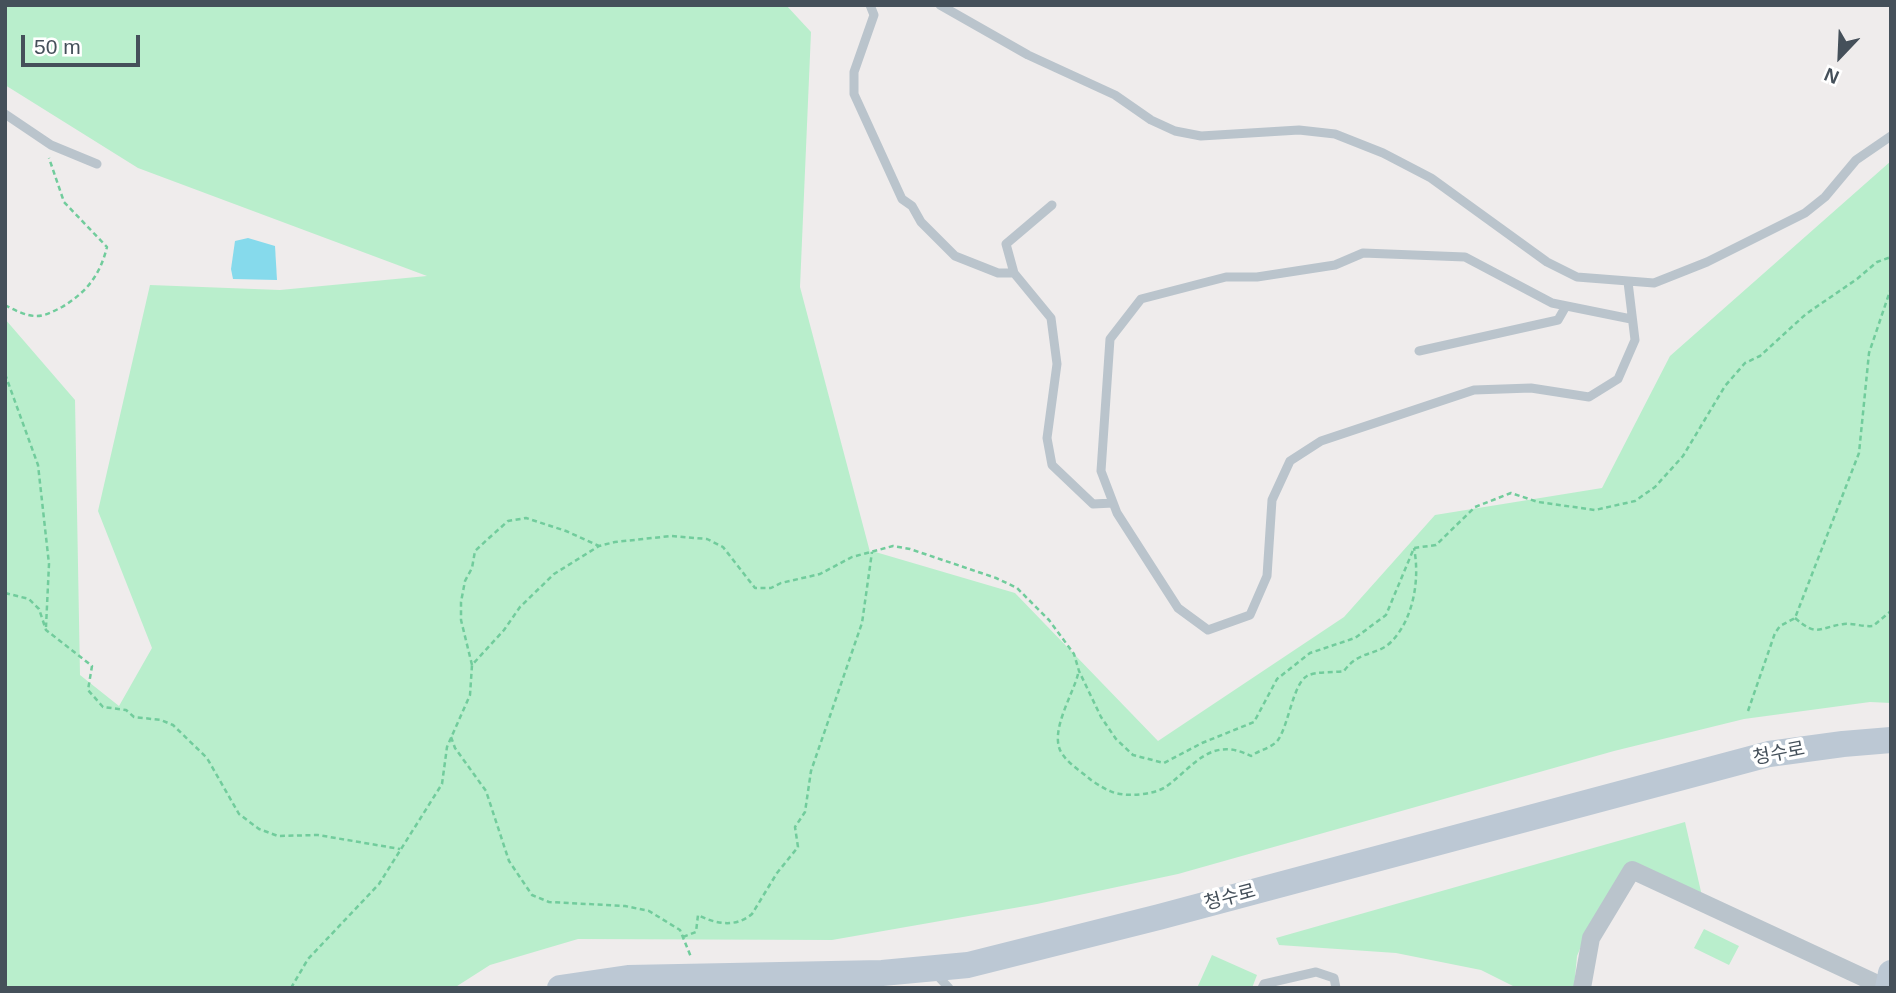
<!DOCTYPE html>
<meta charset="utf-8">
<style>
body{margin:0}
#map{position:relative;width:1896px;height:993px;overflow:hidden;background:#efecec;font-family:Helvetica,sans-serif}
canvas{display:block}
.frame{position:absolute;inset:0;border:7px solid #45505a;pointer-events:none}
.north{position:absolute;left:1805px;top:21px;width:70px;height:70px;-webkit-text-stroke:5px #fff;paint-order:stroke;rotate:203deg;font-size:19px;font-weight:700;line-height:28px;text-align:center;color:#45505a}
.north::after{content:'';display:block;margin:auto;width:24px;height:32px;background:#45505a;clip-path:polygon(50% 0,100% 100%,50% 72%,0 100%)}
.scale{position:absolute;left:21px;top:35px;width:119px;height:32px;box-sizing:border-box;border:4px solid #45505a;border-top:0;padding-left:9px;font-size:21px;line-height:24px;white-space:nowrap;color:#45505a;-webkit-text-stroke:5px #fff;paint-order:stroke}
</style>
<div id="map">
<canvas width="1896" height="993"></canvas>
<div class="frame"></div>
<div class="north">N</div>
<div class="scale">50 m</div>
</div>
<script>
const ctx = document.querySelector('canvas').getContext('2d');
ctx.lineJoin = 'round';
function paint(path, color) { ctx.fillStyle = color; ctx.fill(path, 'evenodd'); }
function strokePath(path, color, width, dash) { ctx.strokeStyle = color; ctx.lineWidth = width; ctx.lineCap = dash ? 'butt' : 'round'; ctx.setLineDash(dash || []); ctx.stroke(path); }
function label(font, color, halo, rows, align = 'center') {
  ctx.font = font + ' Helvetica,"Noto Sans KR",sans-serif'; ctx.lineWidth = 7; ctx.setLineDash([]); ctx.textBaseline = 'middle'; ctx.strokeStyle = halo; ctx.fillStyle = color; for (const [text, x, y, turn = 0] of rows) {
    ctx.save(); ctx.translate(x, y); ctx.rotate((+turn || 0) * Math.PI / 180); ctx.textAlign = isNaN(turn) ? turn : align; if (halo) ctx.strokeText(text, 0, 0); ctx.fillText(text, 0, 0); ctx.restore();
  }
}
paint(new Path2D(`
 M5 5H786L811 32 800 287 870 552 872 551 1015 593 1158 741 1344 617 1435 515 1602 488 1670 356 1891 161V703L1870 702 1744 719 1614 751 1178 874 1037 904 832 940 578 939 490 965 454 988H5V319L75 400 80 675 119 706 152 648 98 511 150 285 280 290 427 276 138 168 5 85Z
 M1685 822 1702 896 1627 864 1587 932 1577 956 1574 988H1517L1481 970 1396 953 1279 945 1276 938Z
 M1704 929 1739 946 1729 965 1694 948Z
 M1212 955 1257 975 1252 988H1197Z`), '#b9eecc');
paint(new Path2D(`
 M248 238 275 246 277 280 233 279 231 269 235 241Z`), '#86daec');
strokePath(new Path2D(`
 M5 305C14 310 26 316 36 316 46 316 54 311 62 307 87 292 100 275 107 247L64 202 49 158
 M5 374 38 465 49 564 46 627
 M5 593 29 599 39 609 46 630 92 666 88 690 103 707 126 710 134 717 161 720 173 725 207 758 239 814 259 829 278 836 318 835 400 849
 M1795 618C1818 638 1819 627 1844 624 1853 623 1863 627 1873 626L1891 611
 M472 665 461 620V602L465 581 472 568 475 551 489 538 508 521 526 518 566 531 599 546
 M1078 674C1073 695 1047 735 1063 755 1070 765 1082 772 1091 780 1097 784 1103 788 1110 791 1124 798 1155 795 1167 786 1195 765 1211 736 1251 756 1259 750 1272 748 1278 740 1289 724 1293 684 1307 676 1316 671 1334 673 1344 671 1359 650 1377 656 1391 642 1414 619 1420 578 1414 548
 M1748 711 1775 633 1780 626 1795 618 1859 453 1869 353 1891 288
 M451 737 455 748 486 791 509 861 532 895 549 902 625 906 649 911 680 930 691 957
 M683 937 696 932 698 915C716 924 735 928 752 914L777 873 798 847 795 827 805 812 811 771 862 623 872 552
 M291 988 308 959 379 884 442 784 447 747 470 695 472 665 504 630 520 607 554 574 599 546 615 542 671 536 707 539 723 547 755 588H771L781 583 820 574 852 557 893 546 910 549 996 578 1017 588 1049 620 1074 654 1079 671 1101 717 1116 739 1133 755 1164 763 1202 743 1254 722 1277 679 1310 653 1355 638 1386 615 1414 548 1436 545 1475 507 1511 493 1538 502 1595 510 1635 501 1655 487 1683 456 1725 386 1745 363 1760 356 1806 314 1857 279 1877 262 1891 257`), '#71cc9c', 2.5, [5, 3.5]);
strokePath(new Path2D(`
 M870 5 874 15 854 72V94L902 199 912 206 921 222 955 256 998 273H1014
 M940 5 1028 55 1115 95 1151 120 1175 131 1201 136 1299 130 1335 134 1383 153 1431 178 1547 262 1577 277 1654 283 1707 262 1805 213 1825 197 1856 160 1891 136
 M5 114 51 145 97 164
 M1052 205 1006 244 1014 273 1051 318 1057 364 1047 438 1052 465 1093 504 1113 503
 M1628 282 1635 340 1618 379 1589 397 1531 388 1474 390 1321 441 1290 461 1272 500 1267 576 1250 615 1208 630 1178 608 1117 513 1101 471 1110 339 1141 299 1226 277H1257L1335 265 1363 253 1465 257 1552 303 1631 319
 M1419 351 1558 320 1566 306
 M934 972 949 988
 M1262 988 1264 984 1316 972 1334 978 1336 988`), '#bac4cc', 9);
strokePath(new Path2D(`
 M1582 988 1591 938 1632 870 1886 988`), '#bac4cc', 18);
strokePath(new Path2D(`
 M560 988 628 978 882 973 968 965 1159 917 1769 754 1843 744 1891 740
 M1888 988 1891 973`), '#bcc8d4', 26);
label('19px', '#45505a', '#fff', [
 ["청수로",1779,754,-11],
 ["청수로",1230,898,-15]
]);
</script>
